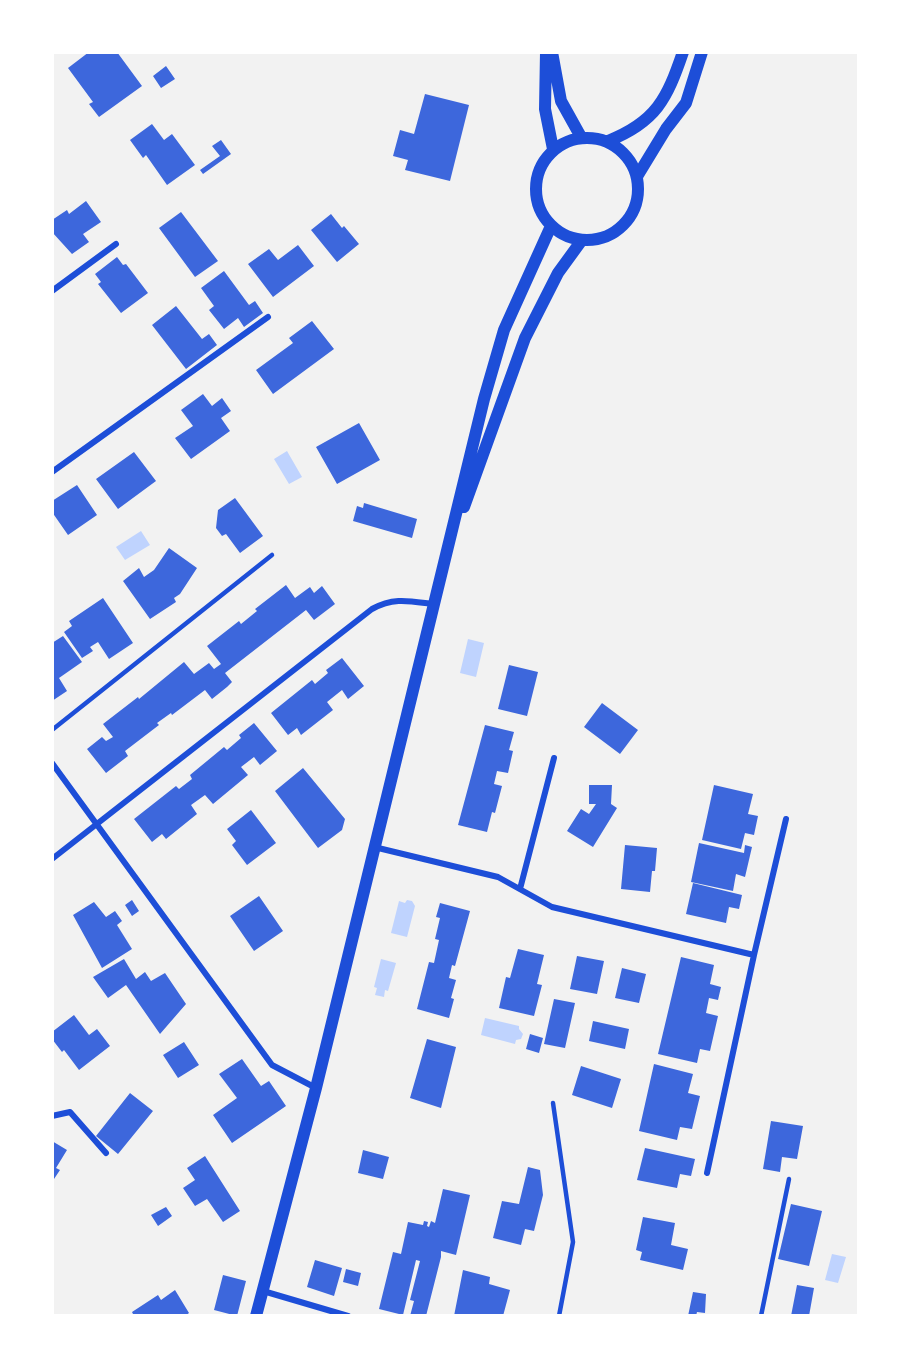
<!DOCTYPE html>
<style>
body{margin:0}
#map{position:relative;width:911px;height:1368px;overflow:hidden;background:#f2f2f2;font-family:"Exo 2",sans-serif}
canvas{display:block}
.frame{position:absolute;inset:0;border:54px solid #fff;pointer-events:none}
</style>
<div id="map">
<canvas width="911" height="1368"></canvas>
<div class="frame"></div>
</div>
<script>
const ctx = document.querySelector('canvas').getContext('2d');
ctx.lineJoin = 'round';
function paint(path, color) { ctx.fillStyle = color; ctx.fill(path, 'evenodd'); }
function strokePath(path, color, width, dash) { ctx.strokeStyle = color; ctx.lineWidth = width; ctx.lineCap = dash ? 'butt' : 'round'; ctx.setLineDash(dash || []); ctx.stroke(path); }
paint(new Path2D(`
 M287 451 302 477 289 484 274 459Z
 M141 531 150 545 125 560 116 547Z
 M468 639 484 643 476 677 460 673Z
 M407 900 412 901 415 906 407 937 391 933 399 901 405 903Z
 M381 959 396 963 388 991 385 990 384 997 375 995 377 988 374 987Z
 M485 1018 519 1026V1029L523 1034 521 1039 516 1040 515 1044 481 1035Z
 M832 1254 846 1257 838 1283 825 1280Z`), '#bfd3fe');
paint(new Path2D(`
 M89 52H117L142 86 99 117 89 104 93 102 68 68Z
 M166 66 175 79 161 88 153 76Z
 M425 94 469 105 450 181 405 170 408 160 393 156 400 130 414 134Z
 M152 124 164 140 172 134 195 165 167 185 146 155 143 158 130 140Z
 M221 140 231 154 203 174 200 170 220 156 212 146Z
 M86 201 101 222 83 234 89 242 72 254 52 232V220L67 210 69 214Z
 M181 212 218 261 195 277 159 228Z
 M331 214 342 228 344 226 359 244 337 262 311 230Z
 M298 245 314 266 273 297 248 264 269 249 278 260Z
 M117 257 123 265 126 264 148 293 121 313 98 284 101 282 95 274Z
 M224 271 249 305 255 301 263 313 244 327 238 318 224 329 209 310 214 306 201 288Z
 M176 306 202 339 209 334 217 345 186 369 152 325Z
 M312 321 334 349 273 394 256 370 293 343 289 338Z
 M203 394 212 406 222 398 231 411 221 418 230 431 191 459 175 438 193 426 181 410Z
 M359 423 380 460 337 484 316 447Z
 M134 452 156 481 118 509 96 479Z
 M77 485 97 515 68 535 52 512V501Z
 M235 498 263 536 240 553 226 534 222 536 216 528 218 510Z
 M364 503 417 519 412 538 353 521 357 506 363 508Z
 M169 548 197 568 180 594 174 598 176 602 150 619 123 581 139 568 144 577 154 570Z
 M286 585 295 598 310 587 314 593 322 586 335 604 314 620 306 610 225 673 232 682 227 687 212 699 205 690 172 715 171 713 157 723 159 725 125 751 128 756 106 773 87 749 102 737 106 741 113 737 103 724 138 697 139 699 184 662 194 674 209 663 214 669 221 664 207 646 239 621 241 624 257 611 255 609Z
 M103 598 133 643 109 659 98 642 90 647 93 651 82 658 64 632 72 626 69 621Z
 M63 636 82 662 59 678 67 691 52 701V643Z
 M342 658 364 686 348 699 342 690 327 702 333 710 301 735 297 728 288 735 271 713 312 680 315 684 328 673 326 670Z
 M509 665 538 672 527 716 498 709Z
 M602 703 638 730 620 754 584 727Z
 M254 723 277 751 260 765 254 757 241 767 248 775 213 804 205 795 191 805 197 814 166 839 162 834 152 842 134 819 176 786 179 789 192 779 190 775 224 747 227 750 241 738 239 735Z
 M485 725 514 732 509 750 513 751 508 773 497 771 494 784 502 786 495 813 492 812 487 832 458 825Z
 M303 768 345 819 342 830 318 848 275 791Z
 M589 785H612L611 804 617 808 593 847 567 831 581 809 589 814 596 804H589Z
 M714 785 753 794 748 814 758 816 754 835 745 833 741 849 702 840Z
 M251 810 276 843 247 865 232 845 236 841 227 829Z
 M699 843 744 853 745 845 752 847 745 877 736 874 733 891 691 882Z
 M625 845 657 848 655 871H652L650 892 621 889Z
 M693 883 742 895 739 909 729 907 726 923 686 914Z
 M259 896 283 931 254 951 230 916Z
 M132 900 139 911 132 916 125 905Z
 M94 902 106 917 115 911 122 921 117 925 132 949 102 968 73 915Z
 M440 903 470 911 455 966 452 965 449 978 456 980 451 998 454 999 449 1018 417 1009 429 962 434 963 439 940 435 939 440 918 436 917Z
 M518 949 544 955 537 984 542 985 534 1016 499 1008 506 977 510 978Z
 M577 956 604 961 597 994 570 989Z
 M681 957 714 965 710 984 721 987 718 1000 709 998 706 1013 718 1016 710 1051 700 1049 697 1063 658 1054Z
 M124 959 136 979 145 972 151 981 165 973 186 1004 160 1034 126 985 108 998 93 977Z
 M622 968 646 974 639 1003 615 998Z
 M554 999 575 1003 565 1048 544 1044Z
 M74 1015 89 1035 97 1029 110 1046 79 1070 64 1050 62 1052 52 1039V1032Z
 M593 1021 629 1029 625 1049 589 1041Z
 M530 1034 543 1038 539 1053 526 1049Z
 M427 1039 456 1047 441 1108 410 1098Z
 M184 1042 199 1065 178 1078 163 1055Z
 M242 1059 261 1086 269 1081 286 1106 232 1143 213 1115 237 1098 219 1074Z
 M654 1064 693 1074 688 1093 700 1096 692 1129 680 1127 677 1140 639 1131Z
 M581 1066 621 1079 612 1108 572 1095Z
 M130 1093 153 1111 118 1154 96 1136Z
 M771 1121 803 1126 797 1159 782 1157 780 1172 763 1169Z
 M52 1141 67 1150 56 1168 60 1170 52 1182Z
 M645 1148 695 1159 691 1176 680 1174 677 1188 637 1180Z
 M363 1150 389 1157 383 1179 358 1173Z
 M205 1156 240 1211 223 1222 207 1199 195 1206 183 1188 195 1180 187 1168Z
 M528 1167 540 1170 543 1195 534 1231 525 1229 521 1245 493 1238 502 1201 519 1204Z
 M443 1189 470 1195 456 1255 441 1251V1257L426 1316H410L414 1301 410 1300 420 1261 416 1260 403 1315 379 1309 393 1252 401 1254 408 1222 423 1225 424 1221 428 1222 427 1226 429 1227 431 1221 435 1223Z
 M791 1204 822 1211 809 1266 778 1259Z
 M166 1207 172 1216 158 1226 151 1215Z
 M643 1217 675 1223 671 1245 688 1249 683 1270 640 1260 642 1252 636 1250Z
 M315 1260 342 1268 334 1296 307 1287Z
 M346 1269 361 1273 358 1286 343 1282Z
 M463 1270 490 1277 489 1284 510 1290 503 1316H454Z
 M223 1275 246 1281 237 1316 214 1310Z
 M797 1285 814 1288 809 1316H791Z
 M175 1290 189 1313 185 1316H134L132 1312 158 1295 161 1300Z
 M693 1292 706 1294 705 1313 697 1312 696 1316H688Z`), '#3d67dc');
strokePath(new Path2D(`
 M52 730 272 555
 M553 1103 573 1242 559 1316
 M761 1316 789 1179`), '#1d4ed8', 4.5);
strokePath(new Path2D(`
 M52 291 116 244
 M52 472 268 317
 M52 763 272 1065 316 1088
 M374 847 498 877 552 907 754 955
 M52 859 372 609C394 597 409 601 433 604
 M520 889 554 758
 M52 1116 70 1112 106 1153
 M707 1173 754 955 786 819
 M263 1291 348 1316`), '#1d4ed8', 6);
strokePath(new Path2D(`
 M546 52 545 109 553 149
 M552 52 561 101 581 137
 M536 189a51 51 0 1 1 102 0a51 51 0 1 1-102 0Z
 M608 141C656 122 667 99 683 52
 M638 175 666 129 686 103 702 52
 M464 507 525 338 558 273 582 240
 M256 1316 316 1088 484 399 504 330 551 226`), '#1d4ed8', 12);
</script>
